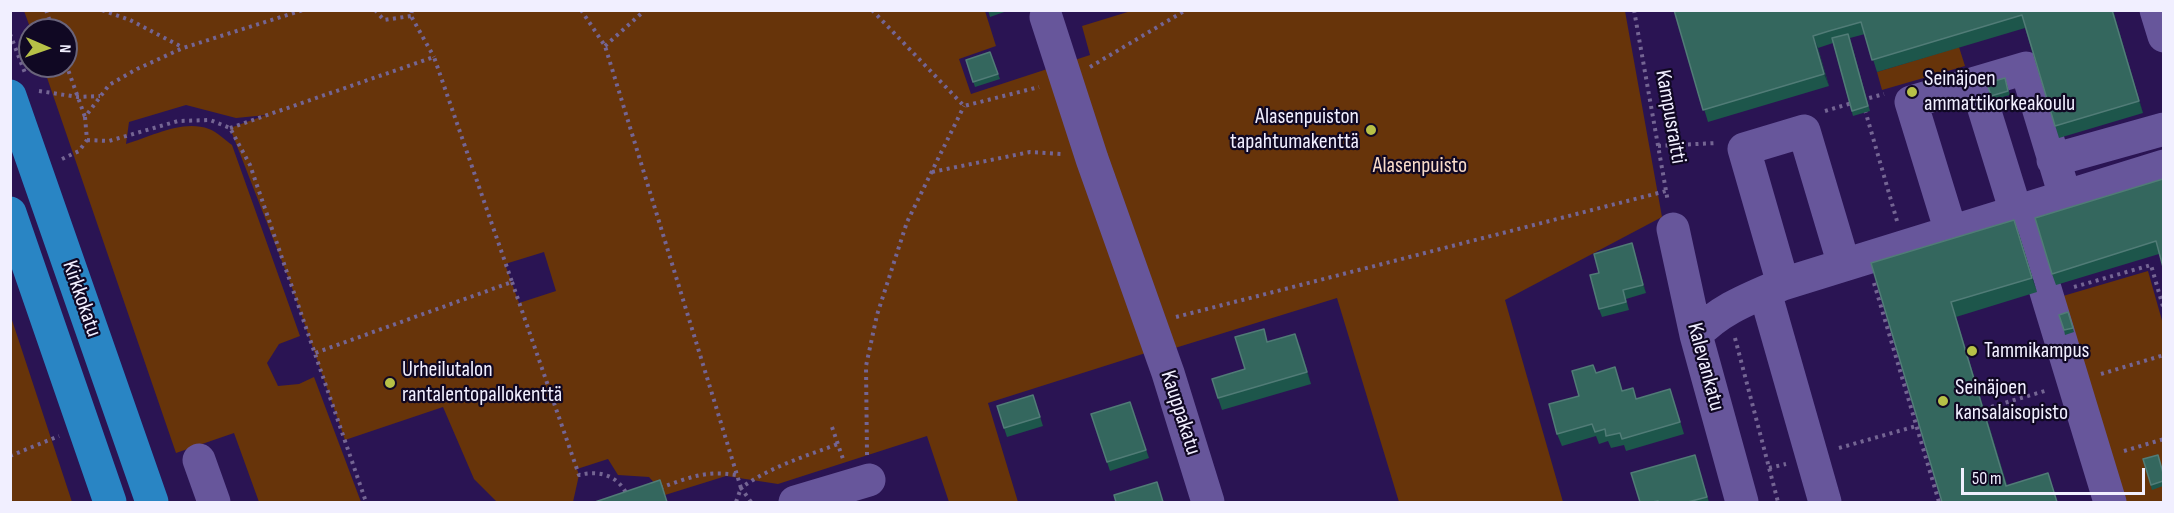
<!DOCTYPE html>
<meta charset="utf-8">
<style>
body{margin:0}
#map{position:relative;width:2174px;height:513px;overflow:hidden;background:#2a1453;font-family:"Sofia Sans Condensed",sans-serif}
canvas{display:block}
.frame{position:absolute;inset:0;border:12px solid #f1efff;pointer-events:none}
.north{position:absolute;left:18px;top:18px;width:60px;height:60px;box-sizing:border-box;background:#100823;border:2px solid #6a647b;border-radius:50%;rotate:92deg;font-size:16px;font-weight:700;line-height:24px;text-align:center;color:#f1efff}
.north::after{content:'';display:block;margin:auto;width:21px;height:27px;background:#b7c147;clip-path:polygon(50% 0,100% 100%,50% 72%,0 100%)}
.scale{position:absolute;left:1961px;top:468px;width:184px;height:27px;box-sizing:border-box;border:3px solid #f1efff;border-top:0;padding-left:8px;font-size:18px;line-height:21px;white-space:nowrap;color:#f1efff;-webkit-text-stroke:4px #100823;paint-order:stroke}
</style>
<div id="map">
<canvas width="2174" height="513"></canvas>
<div class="frame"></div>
<div class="north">N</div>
<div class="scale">50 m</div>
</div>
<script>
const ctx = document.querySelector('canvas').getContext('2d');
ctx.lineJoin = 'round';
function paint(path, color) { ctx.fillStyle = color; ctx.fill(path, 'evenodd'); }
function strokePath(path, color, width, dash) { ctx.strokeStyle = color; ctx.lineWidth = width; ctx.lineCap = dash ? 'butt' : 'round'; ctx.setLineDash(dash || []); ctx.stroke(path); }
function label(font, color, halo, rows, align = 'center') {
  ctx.font = font + ' "Sofia Sans Condensed",sans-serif'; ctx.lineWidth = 4.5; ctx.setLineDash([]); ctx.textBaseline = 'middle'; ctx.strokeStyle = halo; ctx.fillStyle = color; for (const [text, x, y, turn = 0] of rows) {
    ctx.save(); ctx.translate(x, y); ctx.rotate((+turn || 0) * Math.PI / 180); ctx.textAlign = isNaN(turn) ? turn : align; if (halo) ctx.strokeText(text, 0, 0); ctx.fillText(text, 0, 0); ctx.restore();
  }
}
paint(new Path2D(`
 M24 11H985L996 46 959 59 971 94 1090 55 1082 26 1131 11H1625L1662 217 1505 300 1563 502H1399L1337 298 1175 348 1152 351 988 403 1018 502H949L927 436 778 484 726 476 665 495 649 477 618 475 608 459 577 469 579 475 573 502H497L474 479 443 407 345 440 290 282 230 128 266 115 236 118 186 105 129 122 126 144C151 137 182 119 209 129 217 132 225 140 232 145L300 336 279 344 267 363 278 386 299 384 314 377 361 502H259L234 433 176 453 43 66H66V30H31ZM544 252 556 291 519 303 505 264Z
 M1959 47 1965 66 1882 90 1877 72Z
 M2148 271 2163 324V502H2107L2046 301Z
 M10 317H11L72 502H11Z`), '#67340a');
strokePath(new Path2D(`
 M46 10 53 30
 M102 10 130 20 182 47
 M375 10 384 20 411 16
 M412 10 411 16 434 57
 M581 10 605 46 741 488 736 502
 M872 10 964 106 1039 87
 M1634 10 1668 202
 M10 34 25 73
 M605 46 645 10
 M66 64 85 117
 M1090 67 1186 10
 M39 91 78 97 100 96
 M1862 100 1884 94
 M1865 110 1897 221
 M1825 111 1852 103
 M230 128 434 57 512 282 315 353
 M87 140 109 141 178 121 210 120 230 128 250 165 366 502
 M1658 146 1717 143
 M62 159 79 151 87 140 85 117 109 85 137 69 183 48 303 10
 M932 172 1030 152 1062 154
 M512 282 579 475C599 470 618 475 627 495
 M1874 283 1939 502
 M2074 287 2151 265 2164 310
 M1176 317 1666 191
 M1735 338 1778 502
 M2101 374 2164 355
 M1984 409 2048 390
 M832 427 843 459
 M1839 448 1920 425
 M2124 451 2164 439
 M867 455 866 366 877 315 907 222 964 106
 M10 456 59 436
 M1769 468 1786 464
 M660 488C688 478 705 470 736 475
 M751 502 741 488C770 467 803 457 838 444`), '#746593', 4, [3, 4.5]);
strokePath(new Path2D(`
 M2156 10 2164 36
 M1046 17 1092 159 1168 373 1208 502
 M1976 83 2016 212 2025 223 2110 502
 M2053 160 2164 129
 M1673 229 1696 335 1742 502
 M1951 232 1911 102 2026 68 2065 196
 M1783 284 1744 149 1804 131 1844 265
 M1765 292 1825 502
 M1696 335C1720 309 1751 298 1783 284L2164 166
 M199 460 214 502
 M795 502 869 480`), '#67569b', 33);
strokePath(new Path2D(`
 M10 96 152 502
 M10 213 110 502`), '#2985c4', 33);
paint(new Path2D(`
 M988 10H1010L990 17Z
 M1674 10H2113L2143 113 2059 138 2025 28 1877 72 1865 34 1850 38 1870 111 1853 116 1833 43 1818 48 1829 86 1708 122Z
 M990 52 1000 79 975 87 966 60Z
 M2005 78 2010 95 1993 100 1987 83Z
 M2163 179 2159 254 2056 285 2052 274Z
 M2019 234 2037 292 1956 317 2007 485 2054 487 1942 502 1871 263Z
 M1632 243 1646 293 1626 299 1629 310 1602 317 1599 309V273Z
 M2068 312 2074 332 2065 335 2064 330Z
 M1268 342 1300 346 1311 384 1222 410 1218 398Z
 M1596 373 1619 379 1622 391 1633 388 1636 399 1674 401 1684 434 1626 451 1624 445 1611 448 1608 441 1599 444 1596 436 1562 446 1557 434 1579 396Z
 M1033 395 1043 426 1007 437 1004 428Z
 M1133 411 1149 458 1110 471 1091 414Z
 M1695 455 1709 502H1640Z
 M2143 459 2163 472V486L2152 490Z`), '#1d564b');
paint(new Path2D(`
 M2112 10H2113L2143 113 2139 101Z
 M1813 36 1818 48 1829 86 1824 74Z
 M2014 220 2019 234 2037 292 2032 278Z
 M1632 243 1635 252 1646 293 1643 285Z
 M1951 302 1956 317 2011 500 2006 486Z
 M1295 334 1300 346 1311 384 1307 372Z`), '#193546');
const building = new Path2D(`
 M1674 10H2112L2139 101 2055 126 2022 15 1872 60 1861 22 1829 31 1813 36 1824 74 1703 110Z
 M1848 34 1868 106 1852 111 1832 38Z
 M990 52 998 74 973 82 966 60Z
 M2005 78 2008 91 1991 96 1987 83Z
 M2163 179V267L2156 241 2052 274 2035 218Z
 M2014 220 2032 278 1951 302 2006 486 2048 473 2057 502H1942L1871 263Z
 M1632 243 1643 285 1623 290 1626 302 1599 309 1590 275 1599 273 1594 254Z
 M2068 312 2073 328 2064 330 2059 315Z
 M1264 329 1267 342 1295 334 1307 372 1218 398 1212 379 1245 369 1235 337Z
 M1593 365 1596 373 1615 367 1622 391 1633 388 1636 399 1670 389 1680 422 1622 439 1620 433 1606 436 1605 429 1595 432 1592 424 1557 434 1549 404 1579 396 1572 371Z
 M1033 395 1040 417 1004 428 997 406Z
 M1130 402 1146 450 1107 462 1091 414Z
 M1695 455 1707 497 1688 502H1659L1658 501 1652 502H1640L1631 473Z
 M2158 455 2163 473V481L2151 485 2143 459Z
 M660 480 667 502H595Z
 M1157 482 1163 502H1116L1114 495Z`);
paint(building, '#34675e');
strokePath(building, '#517c77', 1.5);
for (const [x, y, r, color] of [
 [1912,92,6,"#b7c147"],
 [1371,130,6,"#b7c147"],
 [1972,351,6,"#b7c147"],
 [390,383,6,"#b7c147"],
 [1943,401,6,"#b7c147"]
]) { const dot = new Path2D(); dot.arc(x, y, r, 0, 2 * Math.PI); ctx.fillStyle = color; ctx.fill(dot); strokePath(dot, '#100823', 2); }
label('22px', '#f1efff', '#100823', [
 ["Seinäjoen",1924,79],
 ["ammattikorkeakoulu",1924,104],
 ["Alasenpuiston",1359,117,"right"],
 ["tapahtumakenttä",1359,142,"right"],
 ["Tammikampus",1984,351],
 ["Urheilutalon",402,370],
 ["rantalentopallokenttä",402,395],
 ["Seinäjoen",1955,388],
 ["kansalaisopisto",1955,413]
], 'left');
label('22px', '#f1efff', '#100823', [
 ["Kampusraitti",1670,117,80],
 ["Kirkkokatu",81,299,71],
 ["Kalevankatu",1705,367,75],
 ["Kauppakatu",1180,413,72]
]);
label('22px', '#f8dbca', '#100823', [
 ["Alasenpuisto",1420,166]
]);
</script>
